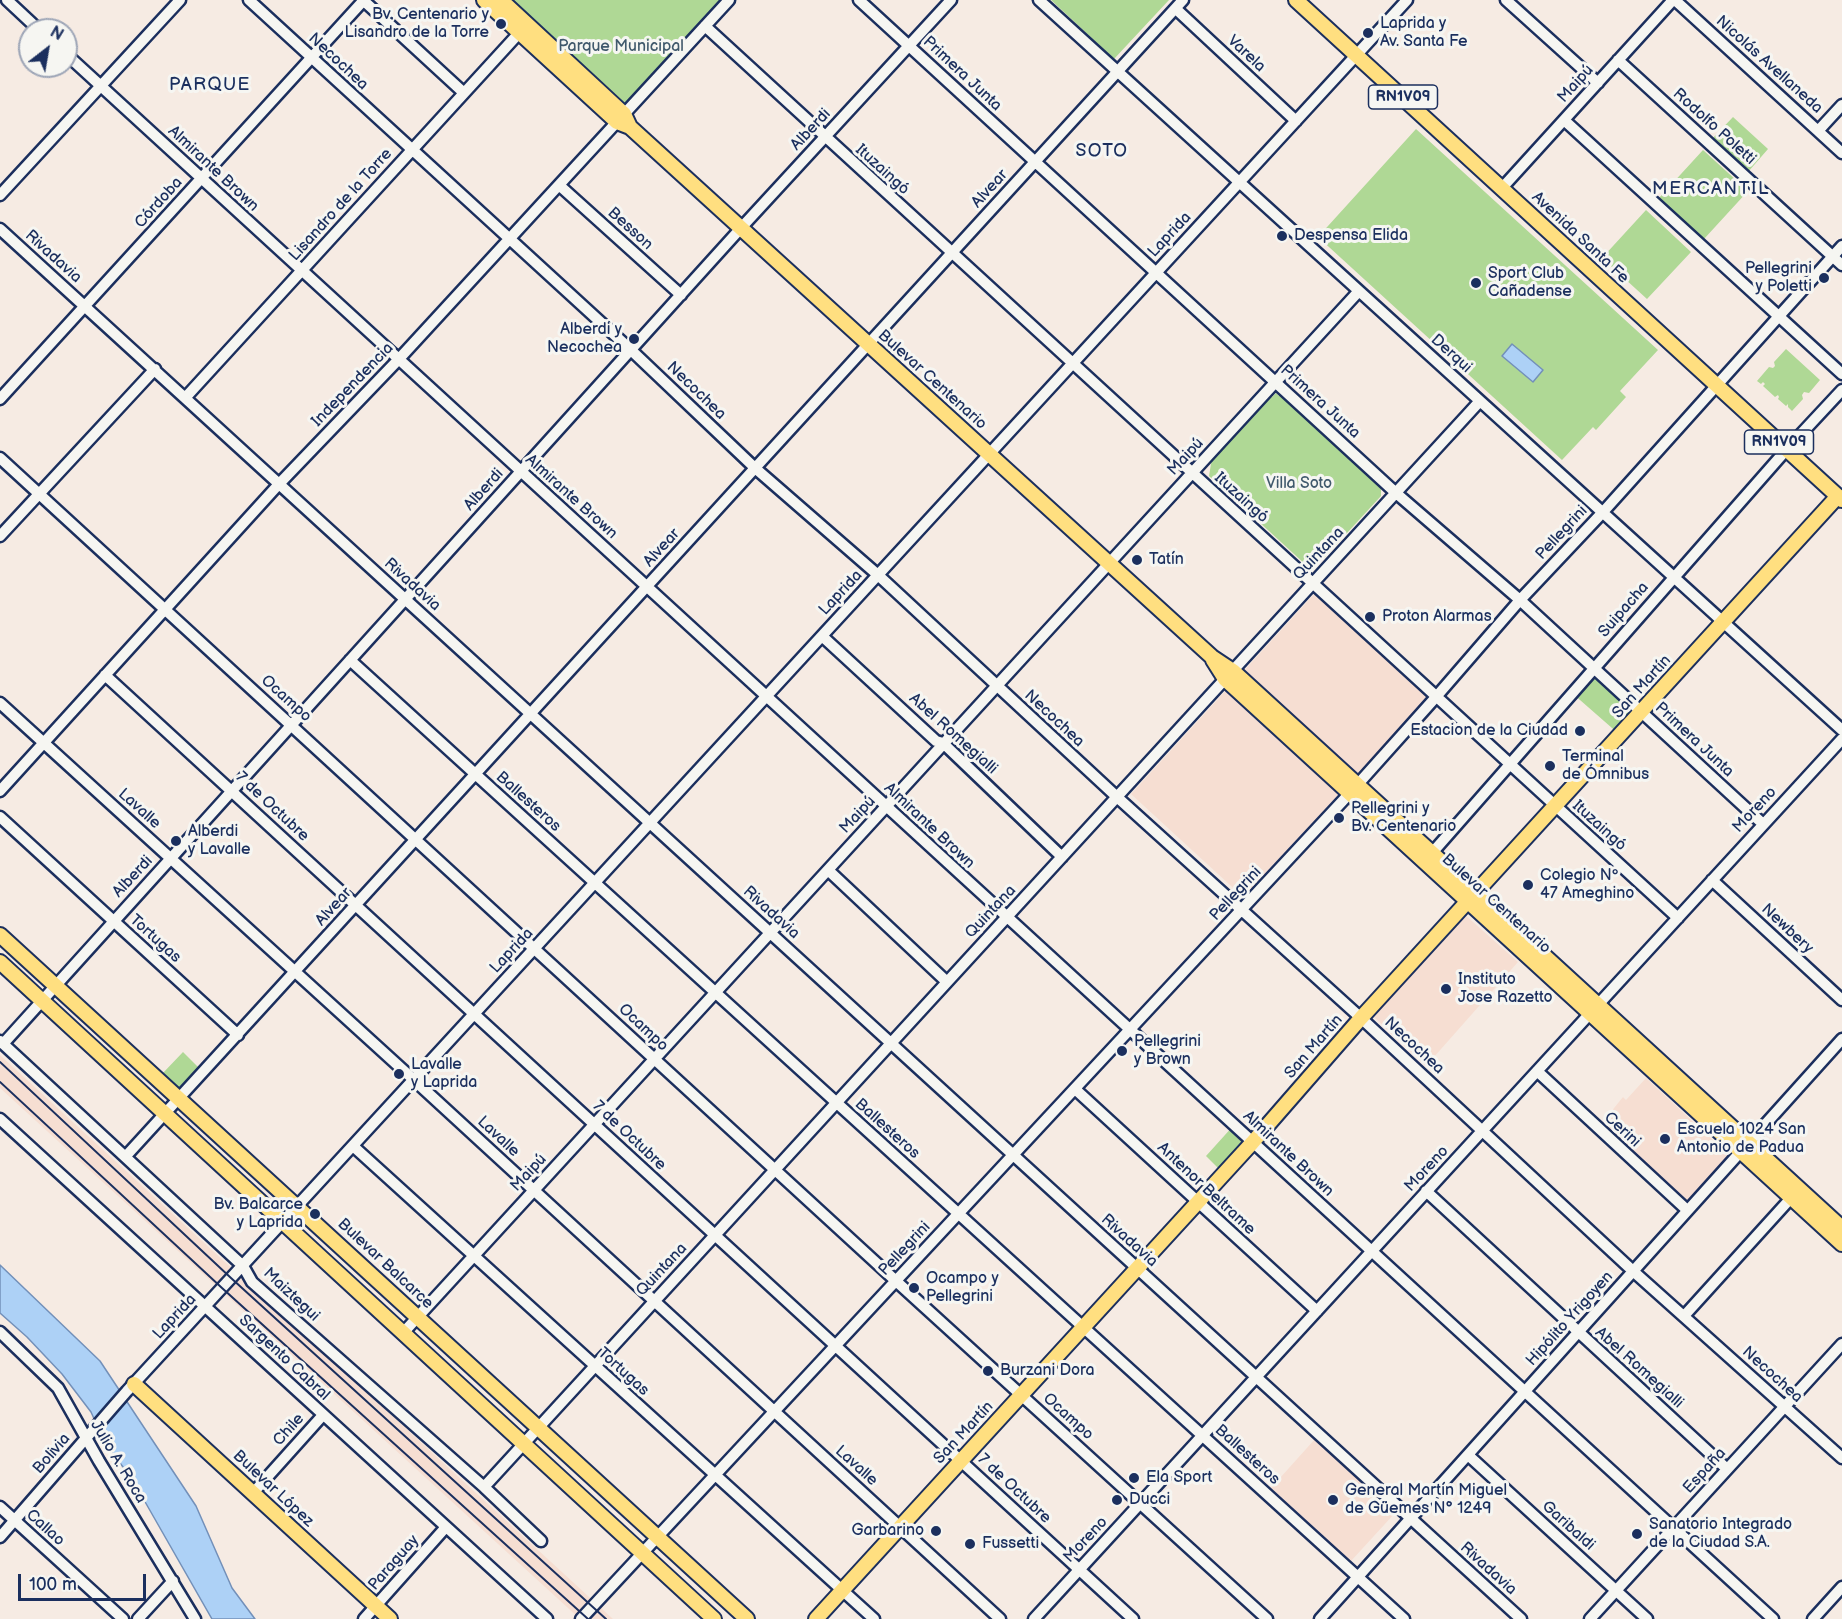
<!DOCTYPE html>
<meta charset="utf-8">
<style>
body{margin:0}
#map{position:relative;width:1842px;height:1619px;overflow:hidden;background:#f6ebe3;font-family:"Balsamiq Sans",sans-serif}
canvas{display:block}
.north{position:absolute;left:18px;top:18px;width:60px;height:60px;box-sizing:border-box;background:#f6f6f2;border:2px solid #9ea6b7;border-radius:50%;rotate:31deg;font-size:16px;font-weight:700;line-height:24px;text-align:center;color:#1b2f5e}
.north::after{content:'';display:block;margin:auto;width:21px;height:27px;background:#1b2f5e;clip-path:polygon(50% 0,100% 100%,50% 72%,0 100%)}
.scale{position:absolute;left:18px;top:1574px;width:128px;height:27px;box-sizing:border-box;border:3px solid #1b2f5e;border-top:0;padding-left:8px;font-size:18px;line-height:21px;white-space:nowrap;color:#1b2f5e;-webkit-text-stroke:4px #f6f6f2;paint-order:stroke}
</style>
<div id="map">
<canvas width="1842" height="1619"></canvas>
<div class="north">N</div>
<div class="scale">100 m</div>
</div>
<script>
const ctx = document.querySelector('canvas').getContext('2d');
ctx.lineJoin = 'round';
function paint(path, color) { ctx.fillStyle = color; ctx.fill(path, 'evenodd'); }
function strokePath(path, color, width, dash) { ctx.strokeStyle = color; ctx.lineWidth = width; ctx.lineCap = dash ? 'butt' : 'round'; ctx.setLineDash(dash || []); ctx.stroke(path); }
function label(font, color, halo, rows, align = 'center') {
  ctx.font = font + ' "Balsamiq Sans",sans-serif'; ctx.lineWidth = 6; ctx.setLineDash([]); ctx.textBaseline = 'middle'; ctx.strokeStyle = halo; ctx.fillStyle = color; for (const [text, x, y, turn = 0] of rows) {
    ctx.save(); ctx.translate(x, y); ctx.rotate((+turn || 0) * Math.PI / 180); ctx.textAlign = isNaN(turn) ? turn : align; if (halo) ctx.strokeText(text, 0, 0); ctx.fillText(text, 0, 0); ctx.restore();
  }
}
paint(new Path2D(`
 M1316 592 1430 697 1243 897 1131 794Z
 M1464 914 1518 962 1426 1066 1374 1017Z
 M0 1055 613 1619H580L0 1088Z
 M1646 1078 1729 1155 1689 1203 1601 1124 1623 1097 1626 1100Z
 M1315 1439 1395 1513 1351 1561 1271 1488Z`), '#f6ded2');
paint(new Path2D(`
 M501 0H729L624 114Z
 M1051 0H1169L1114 59Z
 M1733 117 1768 149 1748 172 1712 139Z
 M1416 129 1658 350 1620 391 1626 397 1596 430 1593 427 1562 460 1318 237Z
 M1703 150 1748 191 1704 239 1659 198Z
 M1646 210 1691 252 1647 299 1602 258Z
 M1786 349 1820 380 1809 393 1804 392 1802 395 1803 399 1792 411 1788 407V404L1786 406 1778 399 1779 397 1778 395 1775 397 1763 386 1765 384 1763 382 1761 384 1757 381 1769 367 1773 368 1775 366 1774 362Z
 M1276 393 1279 396 1283 395 1381 485V496L1324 558 1306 565 1209 476 1212 458 1267 398 1272 397Z
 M1593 668 1641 712 1620 735 1572 693Z
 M183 1052 199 1068 179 1090 162 1074Z
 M1234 1125 1252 1143 1224 1174 1206 1156Z`), '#afd895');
const water = new Path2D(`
 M1512 344 1543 370 1533 382 1502 356Z
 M0 1265 100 1361 196 1506 232 1588 255 1619H212L132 1479 105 1443 91 1412 62 1374 27 1337 0 1313Z`);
paint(water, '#add1f6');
strokePath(water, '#7390b9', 1.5);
const minor = new Path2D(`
 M7 0 39 30
 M249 0 631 350 755 468 878 575 1117 797 1361 1018 1633 1271 1842 1458
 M363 0 464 93
 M859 0 1396 493 1520 600 1763 824
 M1039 0 1842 730
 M1506 0 1598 83
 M1675 0 1842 153
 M1176 9 1296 121
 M705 26 1678 918
 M66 54 1773 1619
 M1618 60 1842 265
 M1564 120 1842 374
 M1818 131 1842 105
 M559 185 681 295
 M1502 188 1673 0
 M0 195 180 0
 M0 229 1521 1619
 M185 398 520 32
 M0 399 364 0
 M0 458 896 1281 1267 1619
 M0 536 155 369
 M822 636 936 741 943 743 1062 857
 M350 660 1404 1619
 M105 675 1133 1619
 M0 703 414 1080 1000 1619
 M0 791 279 484 398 360 729 0
 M0 817 238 1035
 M1432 853 1787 449 1842 390
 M828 870 947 982
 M1712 880 1842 1000
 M0 1041 243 1266 252 1282 484 1487 541 1541
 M3 1044 741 228 951 0
 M1537 1071 1687 1210
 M1075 1089 1317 1311
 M0 1119 547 1619
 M353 1146 874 1619
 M126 1156 1183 0
 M1426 1191 1727 1469
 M1684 1316 1791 1198
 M0 1332 58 1388 99 1461 195 1619
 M403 1333 1359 291
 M1468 1455 1647 1619
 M484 1487 1480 401
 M253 1493 323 1415
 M0 1507 123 1619
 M0 1537 127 1391 1407 0
 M138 1619 173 1581
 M364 1619 446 1527
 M581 1619 1350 793 1436 697 1520 600 1603 512 1842 246
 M1034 1619 1842 739
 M1320 1619 1842 1039
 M1590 1619 1842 1344
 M1813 1619 1842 1587`);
const major = new Path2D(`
 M484 0 617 122 630 127 1212 657 1233 671 1842 1228
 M501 0 624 114 630 127
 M1296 0 1842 500
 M1213 660 1225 679 1842 1244
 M0 935 747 1619
 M0 962 714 1619
 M134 1384 390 1619
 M816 1619 1252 1143 1361 1018 1838 496`);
strokePath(minor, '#1b2f5e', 15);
strokePath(major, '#1b2f5e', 18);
strokePath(minor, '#f6f6f2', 10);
strokePath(major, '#ffdf80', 14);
strokePath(new Path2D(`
 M0 1062 231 1278 606 1619
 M0 1082 222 1288 588 1619`), '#1b2f5e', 2);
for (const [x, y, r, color] of [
 [501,24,6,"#1b2f5e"],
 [1368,33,6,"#1b2f5e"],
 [1282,236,6,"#1b2f5e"],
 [1824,278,6,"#1b2f5e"],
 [1476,283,6,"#1b2f5e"],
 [634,339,6,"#1b2f5e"],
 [1137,560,6,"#1b2f5e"],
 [1370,617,6,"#1b2f5e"],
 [1580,731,6,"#1b2f5e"],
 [1550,766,6,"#1b2f5e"],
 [1339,818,6,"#1b2f5e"],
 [176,841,6,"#1b2f5e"],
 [1528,885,6,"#1b2f5e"],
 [1446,989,6,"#1b2f5e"],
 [1122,1051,6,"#1b2f5e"],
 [399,1074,6,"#1b2f5e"],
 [1665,1139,6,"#1b2f5e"],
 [315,1214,6,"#1b2f5e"],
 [914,1288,6,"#1b2f5e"],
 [988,1371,6,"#1b2f5e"],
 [1134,1478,6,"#1b2f5e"],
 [1117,1500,6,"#1b2f5e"],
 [1333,1500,6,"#1b2f5e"],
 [936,1531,6,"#1b2f5e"],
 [1637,1534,6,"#1b2f5e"],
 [970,1544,6,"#1b2f5e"]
]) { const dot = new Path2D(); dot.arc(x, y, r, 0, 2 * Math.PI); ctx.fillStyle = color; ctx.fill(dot); strokePath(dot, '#f6f6f2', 2); }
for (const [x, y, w] of [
 [1403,97,69],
 [1779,442,69]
]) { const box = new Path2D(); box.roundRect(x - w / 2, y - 12, w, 24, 4.5); ctx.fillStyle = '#f6f6f2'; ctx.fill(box); strokePath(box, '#1b2f5e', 1.5); }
label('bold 15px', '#1b2f5e', null, [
 ["RN1V09",1403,97],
 ["RN1V09",1779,442]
]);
label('16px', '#1b2f5e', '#f6f6f2', [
 ["Bv. Centenario y",489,15,"right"],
 ["Lisandro de la Torre",489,33,"right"],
 ["Laprida y",1380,24],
 ["Av. Santa Fe",1380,42],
 ["Despensa Elida",1294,236],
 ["Pellegrini",1812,269,"right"],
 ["y Poletti",1812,287,"right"],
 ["Sport Club",1488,274],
 ["Cañadense",1488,292],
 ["Alberdi y",622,330,"right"],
 ["Necochea",622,348,"right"],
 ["Tatín",1149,560],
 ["Proton Alarmas",1382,617],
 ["Estacion de la Ciudad",1568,731,"right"],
 ["Terminal",1562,757],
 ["de Ómnibus",1562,775],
 ["Pellegrini y",1351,809],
 ["Bv. Centenario",1351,827],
 ["Alberdi",188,832],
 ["y Lavalle",188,850],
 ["Colegio Nº",1540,876],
 ["47 Ameghino",1540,894],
 ["Instituto",1458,980],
 ["Jose Razetto",1458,998],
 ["Pellegrini",1134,1042],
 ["y Brown",1134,1060],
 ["Lavalle",411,1065],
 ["y Laprida",411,1083],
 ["Escuela 1024 San",1677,1130],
 ["Antonio de Padua",1677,1148],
 ["Bv. Balcarce",303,1205,"right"],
 ["y Laprida",303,1223,"right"],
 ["Ocampo y",926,1279],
 ["Pellegrini",926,1297],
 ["Burzani Dora",1000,1371],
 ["Ela Sport",1146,1478],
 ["General Martín Miguel",1345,1491],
 ["de Güemes N° 1249",1345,1509],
 ["Ducci",1129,1500],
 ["Sanatorio Integrado",1649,1525],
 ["de la Ciudad S.A.",1649,1543],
 ["Garbarino",924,1531,"right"],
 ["Fussetti",982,1544]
], 'left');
label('16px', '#40596c', '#f6f6f2', [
 ["Parque Municipal",621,47],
 ["Villa Soto",1299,484]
]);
label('16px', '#1b2f5e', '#f6f6f2', [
 ["Varela",1246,54,43],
 ["Necochea",338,62,43],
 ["Nicolás Avellaneda",1769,65,42],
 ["Primera Junta",962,74,43],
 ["Maipú",1576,84,-48],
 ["Rodolfo Poletti",1714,127,42],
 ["Alberdi",811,130,-47],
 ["Almirante Brown",213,169,43],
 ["Ituzaingó",882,170,42],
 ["Alvear",990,189,-48],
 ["Córdoba",159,203,-48],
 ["Lisandro de la Torre",341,205,-48],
 ["Besson",630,229,42],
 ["Laprida",1170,235,-47],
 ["Avenida Santa Fe",1580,238,43],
 ["Rivadavia",53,257,42],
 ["Derqui",1451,354,42],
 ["Bulevar Centenario",932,380,42],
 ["Independencia",353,385,-46],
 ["Necochea",696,391,44],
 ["Primera Junta",1320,402,42],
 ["Maipú",1186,457,-47],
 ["Alberdi",484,490,-48],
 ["Almirante Brown",571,497,42],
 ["Ituzaingó",1241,498,42],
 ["Pellegrini",1562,533,-47],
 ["Alvear",662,548,-48],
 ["Quintana",1319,554,-47],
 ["Rivadavia",412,585,42],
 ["Laprida",841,593,-47],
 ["Suipacha",1624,610,-49],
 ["San Martín",1642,687,-48],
 ["Ocampo",286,699,42],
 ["Necochea",1054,719,43],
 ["Abel Romegialli",953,734,42],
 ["Primera Junta",1694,740,43],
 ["Ballesteros",528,802,42],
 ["7 de Octubre",272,807,43],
 ["Lavalle",139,809,42],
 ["Moreno",1755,810,-47],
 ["Maipú",858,815,-47],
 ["Almirante Brown",929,826,43],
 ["Ituzaingó",1599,826,42],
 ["Alberdi",133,877,-47],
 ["Pellegrini",1236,894,-47],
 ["Bulevar Centenario",1496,904,42],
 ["Alvear",334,907,-48],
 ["Quintana",991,912,-47],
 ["Rivadavia",771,913,42],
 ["Newbery",1787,929,43],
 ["Tortugas",155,939,42],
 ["Laprida",512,951,-47],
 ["Ocampo",643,1028,43],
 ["Necochea",1414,1046,43],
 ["San Martín",1314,1047,-49],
 ["Ballesteros",887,1129,42],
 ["Cerini",1622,1130,43],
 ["7 de Octubre",629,1136,43],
 ["Lavalle",498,1137,43],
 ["Almirante Brown",1288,1154,43],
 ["Moreno",1427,1169,-47],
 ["Maipú",529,1173,-47],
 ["Antenor Beltrame",1206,1189,43],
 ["Rivadavia",1129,1241,42],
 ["Pellegrini",905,1249,-47],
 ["Bulevar Balcarce",385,1264,43],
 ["Quintana",662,1270,-47],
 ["Maiztegui",291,1295,43],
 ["Laprida",175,1317,-47],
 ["Hipólito Yrigoyen",1570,1319,-48],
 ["Sargento Cabral",284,1358,43],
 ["Abel Romegialli",1639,1368,42],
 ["Tortugas",623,1372,42],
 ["Necochea",1772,1375,42],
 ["Ocampo",1068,1417,42],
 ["Chile",289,1430,-48],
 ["San Martín",964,1433,-47],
 ["Bolivia",52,1454,-49],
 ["Ballesteros",1247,1455,42],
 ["Julio A. Roca",118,1462,59],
 ["Lavalle",856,1466,42],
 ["España",1705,1471,-48],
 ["Bulevar López",273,1489,43],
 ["7 de Octubre",1014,1489,43],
 ["Garibaldi",1568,1526,42],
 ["Callao",45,1528,42],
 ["Moreno",1086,1540,-47],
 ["Paraguay",394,1563,-49],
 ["Rivadavia",1488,1569,42]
]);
ctx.letterSpacing = '1.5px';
label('18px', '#1b2f5e', '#f6f6f2', [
 ["PARQUE",210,85],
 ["SOTO",1102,151],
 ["MERCANTIL",1711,189]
]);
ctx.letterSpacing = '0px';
</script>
